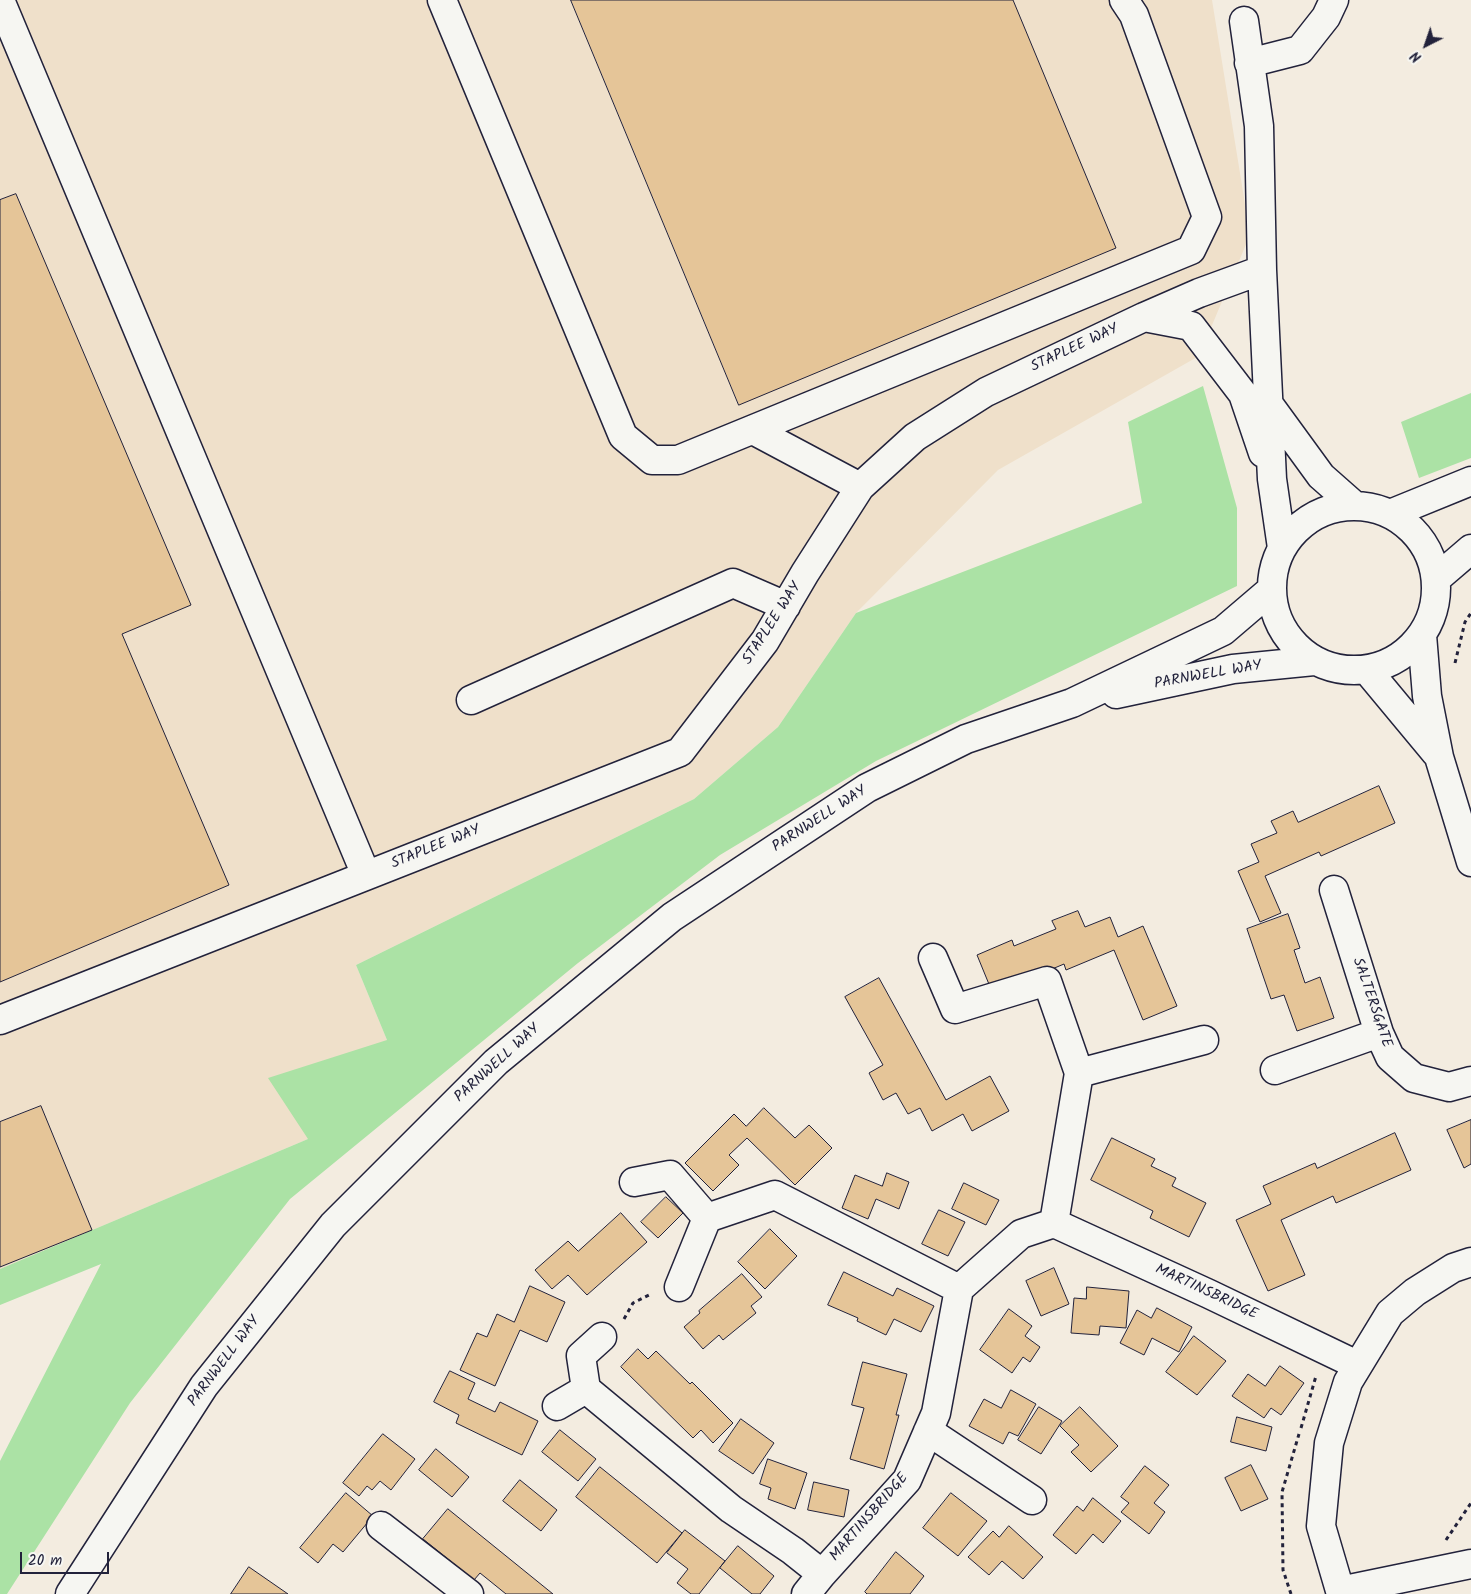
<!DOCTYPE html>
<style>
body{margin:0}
#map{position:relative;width:1471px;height:1594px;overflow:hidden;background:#f3ece0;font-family:Kalam,sans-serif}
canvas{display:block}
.north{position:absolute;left:1401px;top:20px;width:50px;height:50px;-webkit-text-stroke:4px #f6f6f2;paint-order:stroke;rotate:221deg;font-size:14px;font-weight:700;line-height:20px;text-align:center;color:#22223b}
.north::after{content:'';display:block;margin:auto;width:18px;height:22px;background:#22223b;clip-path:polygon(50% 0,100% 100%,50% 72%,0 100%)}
.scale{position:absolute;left:20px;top:1552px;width:89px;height:22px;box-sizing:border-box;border:2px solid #22223b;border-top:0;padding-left:6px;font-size:15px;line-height:18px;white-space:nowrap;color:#22223b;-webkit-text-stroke:4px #f6f6f2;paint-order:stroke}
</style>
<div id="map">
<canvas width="1471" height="1594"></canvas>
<div class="north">N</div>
<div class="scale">20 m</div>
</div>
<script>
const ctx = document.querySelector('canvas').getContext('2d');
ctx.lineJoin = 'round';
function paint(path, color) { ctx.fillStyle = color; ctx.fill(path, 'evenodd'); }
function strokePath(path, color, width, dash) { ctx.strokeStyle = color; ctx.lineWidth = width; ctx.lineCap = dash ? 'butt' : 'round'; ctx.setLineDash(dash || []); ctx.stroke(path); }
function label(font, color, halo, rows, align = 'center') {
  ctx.font = font + ' Kalam,sans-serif'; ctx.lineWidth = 5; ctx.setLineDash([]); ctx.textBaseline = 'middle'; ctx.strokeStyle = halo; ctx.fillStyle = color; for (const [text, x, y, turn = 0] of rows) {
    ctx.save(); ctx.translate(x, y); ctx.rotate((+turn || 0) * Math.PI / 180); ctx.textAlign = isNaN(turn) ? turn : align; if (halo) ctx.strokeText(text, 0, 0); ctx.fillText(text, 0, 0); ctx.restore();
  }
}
paint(new Path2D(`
 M0 0H1212L1250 235 1199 356 998 470 856 613 778 727 694 799 356 965 387 1040 308 1139 0 1269Z`), '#efe0ca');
paint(new Path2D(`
 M1203 386 1237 508V586L876 761 720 855 578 963 290 1199 130 1403 7 1594H0V1461L101 1264 0 1305V1269L308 1139 268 1078 387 1040 356 965 694 799 778 727 856 613 1142 503 1128 422Z
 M1471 393V458L1419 478 1401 422Z`), '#abe2a5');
const building = new Path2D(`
 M571 0H1013L1116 248 739 405Z
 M16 194 191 605 122 634 229 885 0 982V200Z
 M1379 786 1395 823 1321 856 1319 852 1265 876 1281 913 1260 922 1238 871 1259 862 1251 844 1277 833 1271 821 1293 811 1298 822Z
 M1078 911 1085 927 1110 917 1118 937 1143 926 1177 1006 1143 1020 1114 950 1066 970 1064 964 993 994 977 955 1012 940 1014 946 1056 929 1052 921Z
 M1288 914 1300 948 1294 950 1305 983 1320 977 1334 1018 1297 1031 1284 995 1271 999 1247 929Z
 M879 978 946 1100 990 1076 1009 1111 972 1131 963 1114 932 1131 920 1108 908 1114 896 1093 883 1100 869 1073 883 1065 845 997Z
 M41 1106 92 1230 0 1267V1122Z
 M764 1108 795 1138 809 1125 832 1148 795 1185 747 1138 729 1155 739 1165 713 1191 685 1163 734 1114 746 1126Z
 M1471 1120V1164L1464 1168 1447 1130Z
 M1395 1133 1411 1170 1336 1203 1333 1196 1281 1220 1305 1275 1268 1291 1236 1220 1271 1204 1263 1186 1315 1163 1317 1168Z
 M1112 1138 1155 1159 1151 1166 1176 1178 1172 1186 1206 1203 1189 1237 1150 1218 1153 1211 1091 1180Z
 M887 1173 909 1182 899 1209 876 1199 868 1219 842 1208 855 1175 882 1186Z
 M964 1183 999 1200 986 1225 952 1209Z
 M666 1197 683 1213 658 1238 641 1222Z
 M939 1210 965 1222 948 1256 922 1244Z
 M621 1213 647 1242 587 1295 568 1275 552 1289 535 1270 568 1241 578 1251Z
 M770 1229 797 1256 765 1289 738 1262Z
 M1054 1268 1069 1304 1041 1316 1026 1281Z
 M844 1272 893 1296 897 1288 934 1306 921 1332 894 1319 886 1335 857 1321 858 1318 828 1305Z
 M742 1274 762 1297 751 1306 756 1313 723 1340 719 1335 703 1349 684 1327 700 1313 699 1311Z
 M530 1286 565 1302 547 1342 520 1330 495 1386 460 1370 477 1333 487 1337 497 1314 514 1322Z
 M1087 1287 1129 1291 1126 1328 1100 1326 1099 1335 1071 1333 1074 1298 1086 1299Z
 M1157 1308 1192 1327 1179 1352 1152 1338 1144 1355 1120 1343 1137 1310 1151 1318Z
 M1009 1309 1032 1326 1025 1336 1040 1347 1030 1362 1023 1357 1012 1373 980 1350Z
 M1194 1336 1226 1361 1197 1395 1166 1372Z
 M638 1349 648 1359 656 1351 690 1384 692 1382 733 1423 713 1443 701 1430 693 1438 621 1367Z
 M863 1362 907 1374 896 1415H899L884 1469 850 1459 864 1408 852 1405Z
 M1280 1366 1304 1383 1281 1415 1271 1408 1264 1418 1232 1396 1248 1374 1265 1386Z
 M450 1371 475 1383 468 1399 495 1412 500 1402 538 1421 522 1455 456 1423 459 1415 434 1402Z
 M1011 1390 1036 1404 1018 1436 1009 1432 1003 1444 969 1426 984 1399 1001 1408Z
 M1039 1407 1062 1421 1041 1454 1018 1440Z
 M1080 1407 1118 1446 1091 1472 1071 1452 1079 1445 1060 1426Z
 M1237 1417 1272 1427 1266 1451 1231 1442Z
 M741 1419 774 1443 753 1474 719 1451Z
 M560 1430 596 1459 578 1481 542 1452Z
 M383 1434 415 1459 391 1490 380 1481 372 1490 367 1486 359 1496 343 1483Z
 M436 1449 469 1477 452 1497 419 1470Z
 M768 1459 807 1473 795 1509 768 1499 771 1488 760 1484Z
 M1251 1465 1268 1499 1241 1511 1225 1478Z
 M1145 1466 1169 1485 1154 1503 1165 1512 1149 1534 1121 1512 1129 1503 1121 1497Z
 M600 1467 682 1533 657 1563 576 1497Z
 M520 1480 557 1510 541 1531 503 1501Z
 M814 1482 849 1490 844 1517 808 1510Z
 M346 1493 373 1516 343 1552 333 1544 318 1563 300 1548Z
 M951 1493 987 1521 958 1556 923 1528Z
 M1093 1498 1121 1521 1103 1543 1093 1534 1076 1554 1053 1535 1077 1506 1083 1511Z
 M448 1509 553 1594H506L480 1573 474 1580 423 1539Z
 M1009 1526 1043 1557 1023 1579 1002 1561 989 1575 968 1557 993 1531 999 1537Z
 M685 1530 725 1561 699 1594H691L677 1583 688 1569 667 1553Z
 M738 1546 774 1576 760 1594H752L720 1568Z
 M896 1552 924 1576 910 1594H867L865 1592Z
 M249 1567 288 1594H231Z`);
paint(building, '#e5c598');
strokePath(building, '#22223b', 1);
const minor = new Path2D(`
 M0 0 366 875
 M442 0 623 436 652 460H678L1191 250 1207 217 1134 15 1124 0
 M1244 21 1259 126 1262 270 1272 479 1282 548
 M1249 63 1300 50 1326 17 1334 0
 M1144 317 1191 326 1243 394 1263 453
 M1270 406 1321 476 1355 506
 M753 430 860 487
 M1272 588a82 82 0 1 1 164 0a82 82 0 1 1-164 0Z
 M1390 514 1471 481
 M1436 579 1471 549
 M1422 635 1427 696 1439 757 1471 862
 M1367 670 1436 753
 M1116 694 1233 669 1314 661
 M471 700 733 583 786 606
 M1334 890 1379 1033 1390 1057 1414 1078 1449 1087 1471 1081
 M933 958 955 1009 1047 981 1079 1073 1054 1223
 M0 1020 680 752 765 641 805 573 860 487 915 437 986 392 1144 317 1199 293 1262 270
 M1275 1070 1379 1033
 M1079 1073 1204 1040
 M634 1182 670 1175 707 1218
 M679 1287 707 1218 775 1195 959 1289
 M586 1389 731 1509 793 1551 822 1574 907 1480 936 1413 959 1289 1021 1234 1054 1223 1209 1294 1357 1365
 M586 1389 581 1356 602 1337
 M557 1406 586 1389
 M928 1431 1032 1500
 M381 1526 469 1594
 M1340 1591 1471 1564
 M70 1594 204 1386 333 1225 496 1062 672 917 867 788 966 739 1072 703 1223 631 1271 590
 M806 1594 822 1574
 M1341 1594 1321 1526 1329 1443 1348 1382 1390 1313 1415 1292 1453 1268 1471 1262`);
strokePath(minor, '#22223b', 31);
strokePath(new Path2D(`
 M1455 663 1465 622 1471 613
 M624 1319 633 1303 651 1294
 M1301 1428 1316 1376
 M1446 1540 1471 1503
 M1291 1594 1283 1570 1282 1492 1299 1434`), '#22223b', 3, [4, 4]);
strokePath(minor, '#f6f6f2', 28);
label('15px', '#22223b', '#f6f6f2', [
 ["STAPLEE WAY",1075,349,-25],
 ["STAPLEE WAY",773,624,-57],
 ["PARNWELL WAY",1208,676,-10],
 ["PARNWELL WAY",820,820,-33],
 ["STAPLEE WAY",436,848,-22],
 ["SALTERSGATE",1371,1003,71],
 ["PARNWELL WAY",498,1064,-42],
 ["MARTINSBRIDGE",1206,1293,25],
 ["PARNWELL WAY",225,1362,-53],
 ["MARTINSBRIDGE",870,1518,-49]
]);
</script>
